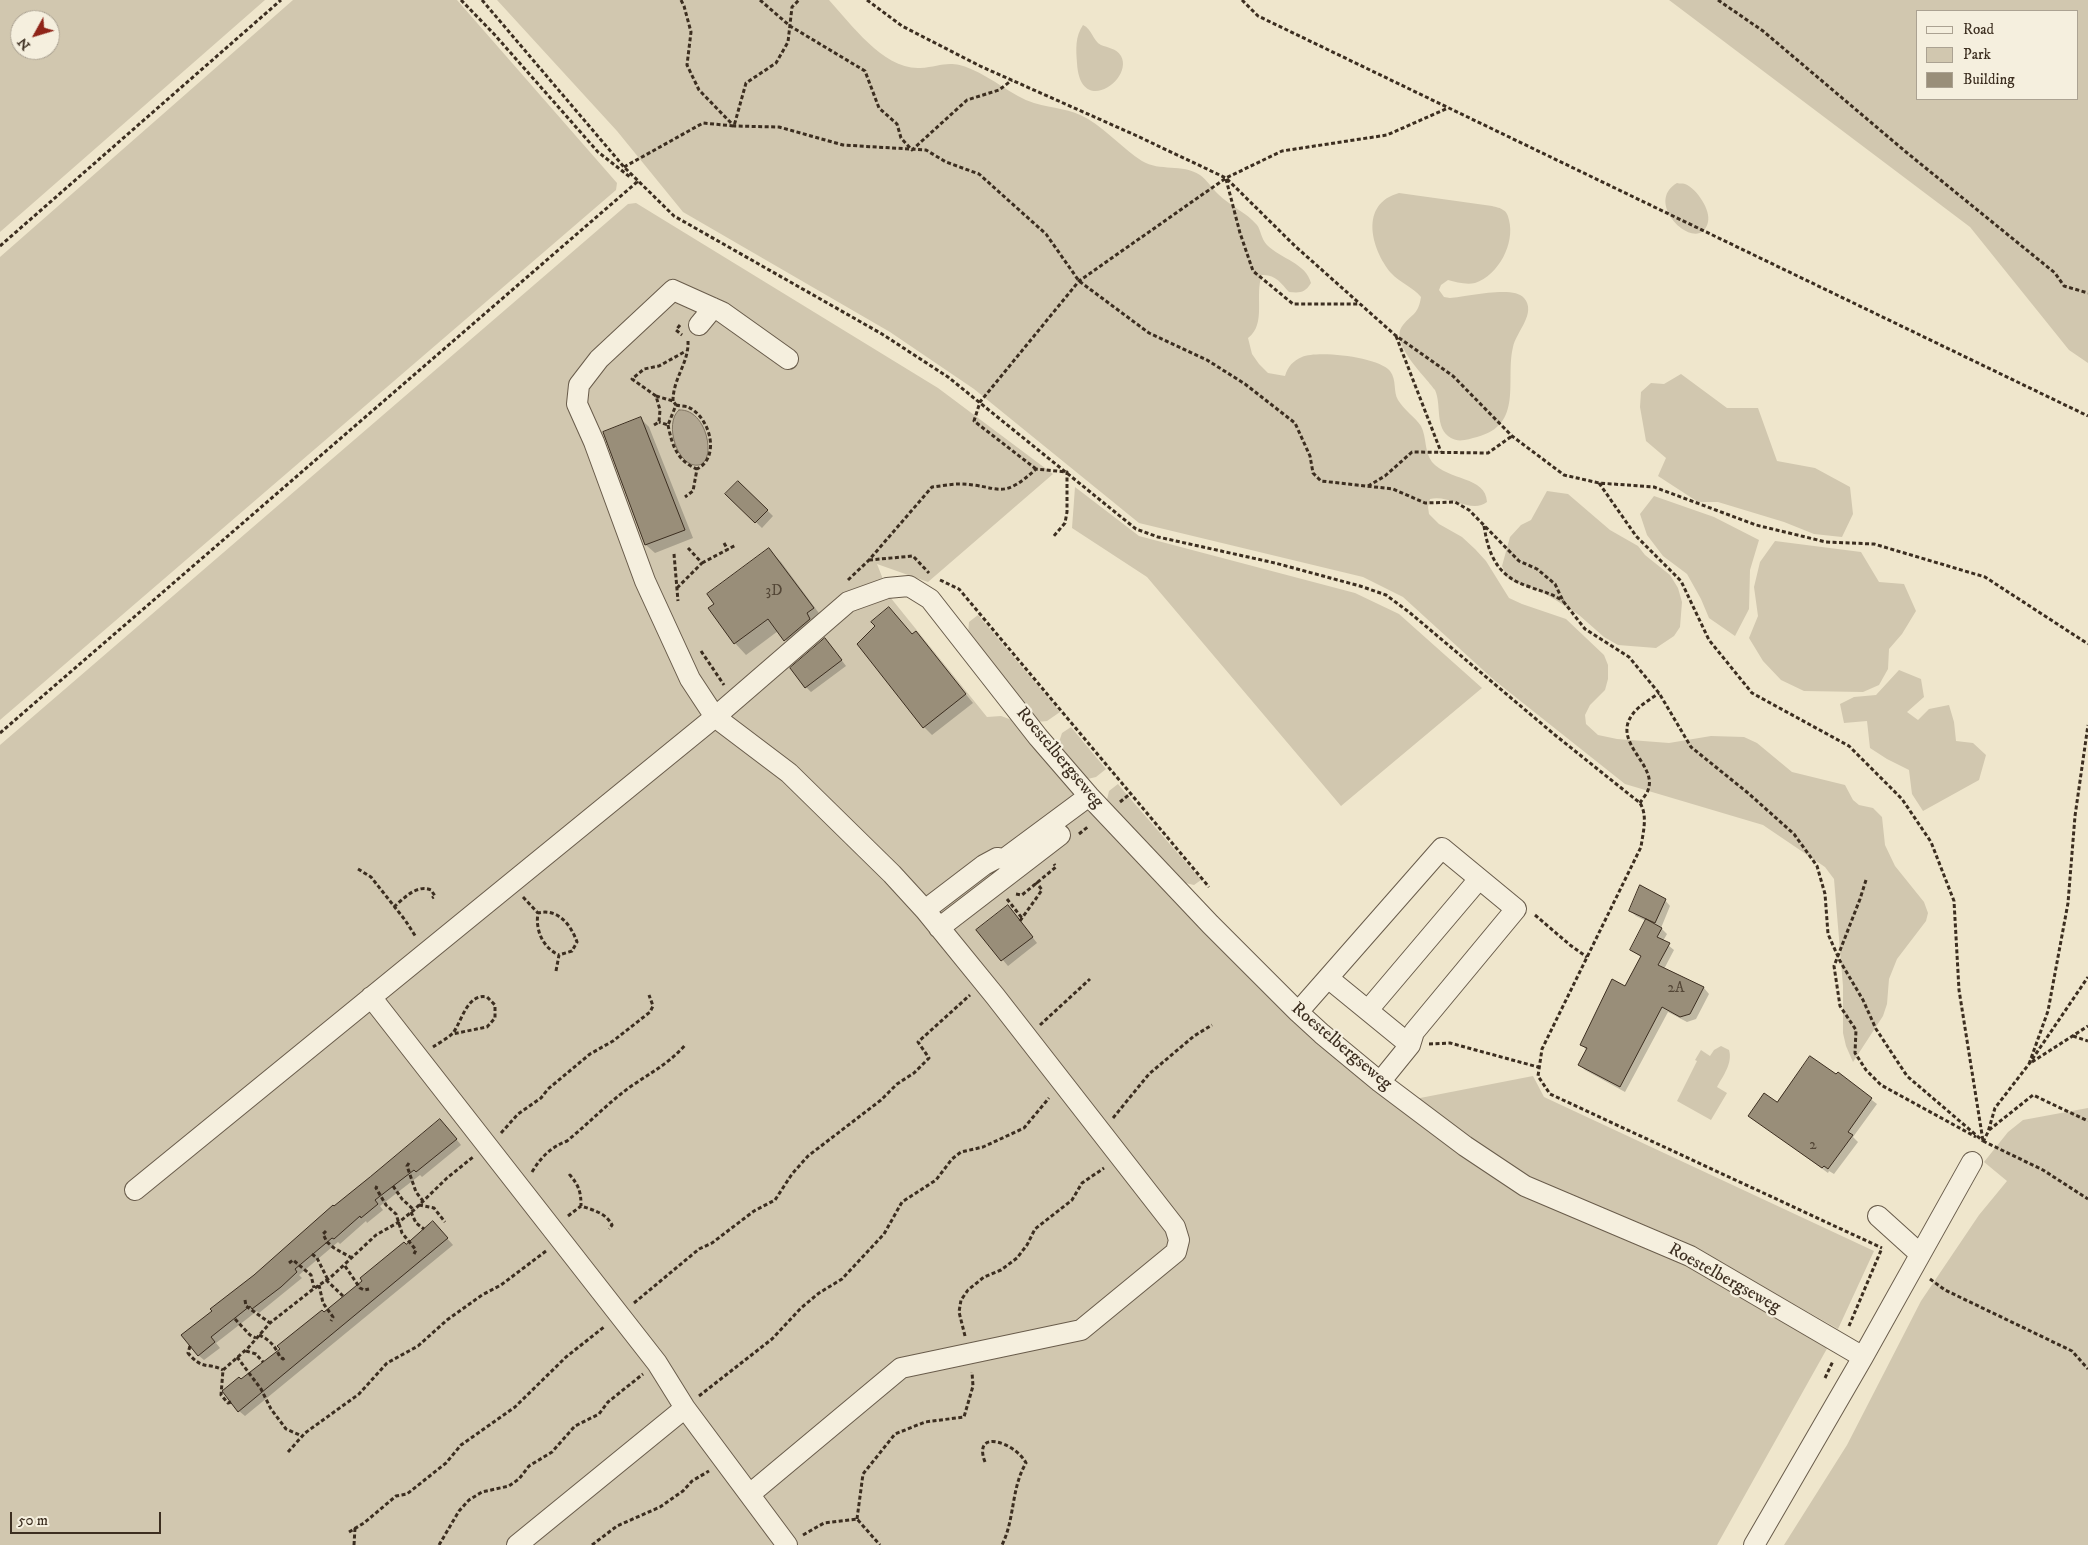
<!DOCTYPE html>
<style>
body{margin:0}
#map{position:relative;width:2088px;height:1545px;overflow:hidden;background:#efe6cc;font-family:"IM FELL DW Pica",serif}
canvas{display:block}
.legend{position:absolute;left:1916px;top:10px;width:162px;height:90px;box-sizing:border-box;background:#f5efde;border:1px solid #aba292;margin:0;padding:6px 9px;list-style:none;font-size:15px;color:#3c2e20}
.legend li{display:flex;align-items:center;gap:10px;height:25px}
.legend b{width:25px;border:1px solid #aba292}
.north{position:absolute;left:10px;top:10px;width:50px;height:50px;box-sizing:border-box;background:#f5efde;border:1px solid #aba292;border-radius:50%;rotate:231deg;font-size:14px;font-weight:700;line-height:20px;text-align:center;color:#3c2e20}
.north::after{content:'';display:block;margin:auto;width:18px;height:22px;background:#8f2418;clip-path:polygon(50% 0,100% 100%,50% 72%,0 100%)}
.scale{position:absolute;left:10px;top:1512px;width:151px;height:22px;box-sizing:border-box;border:2px solid #3c2e20;border-top:0;padding-left:6px;font-size:15px;line-height:18px;white-space:nowrap;color:#3c2e20;-webkit-text-stroke:4px #f5efde;paint-order:stroke}
</style>
<div id="map">
<canvas width="2088" height="1545"></canvas>
<ul class="legend">
<li><b style="height:6px;background:#f5efde"></b>Road</li>
<li><b style="height:14px;background:#d1c7af"></b>Park</li>
<li><b style="height:14px;background:#998e79"></b>Building</li>
</ul>
<div class="north">N</div>
<div class="scale">50 m</div>
</div>
<script>
const ctx = document.querySelector('canvas').getContext('2d');
ctx.lineJoin = 'round';
function paint(path, color) { ctx.fillStyle = color; ctx.fill(path, 'evenodd'); }
function strokePath(path, color, width, dash) { ctx.strokeStyle = color; ctx.lineWidth = width; ctx.lineCap = dash ? 'butt' : 'round'; ctx.setLineDash(dash || []); ctx.stroke(path); }
function label(font, color, halo, rows, align = 'center') {
  ctx.font = font + ' "IM FELL DW Pica",serif'; ctx.lineWidth = 4.5; ctx.setLineDash([]); ctx.textBaseline = 'middle'; ctx.strokeStyle = halo; ctx.fillStyle = color; for (const [text, x, y, turn = 0] of rows) {
    ctx.save(); ctx.translate(x, y); ctx.rotate((+turn || 0) * Math.PI / 180); ctx.textAlign = isNaN(turn) ? turn : align; if (halo) ctx.strokeText(text, 0, 0); ctx.fillText(text, 0, 0); ctx.restore();
  }
}
paint(new Path2D(`
 M0 0H265L0 232ZM20 20H50V50H20Z
 M293 0H457L617 183 616 190 0 720V257Z
 M497 0H829C851 24 884 70 920 68 941 67 948 59 971 69 993 78 1012 96 1034 103 1054 109 1070 108 1088 119 1108 131 1123 149 1142 161 1160 172 1182 163 1200 175 1207 180 1212 188 1218 194 1230 206 1246 212 1257 225 1261 230 1261 239 1267 245 1281 259 1306 263 1311 283 1305 293 1300 293 1289 292 1281 283 1275 274 1262 275 1254 295 1267 324 1248 338L1252 354 1259 364 1268 373 1285 376C1288 366 1293 361 1302 357 1318 350 1379 357 1390 371 1397 380 1393 392 1398 400 1404 410 1415 417 1421 426 1427 438 1424 451 1432 462 1448 481 1486 476 1487 502 1472 514 1448 494 1430 499L1428 507 1429 514 1439 524 1462 537 1475 549 1486 561 1509 598 1522 604 1566 619 1604 655 1608 665V679L1605 690 1590 705 1585 715 1586 724 1598 735 1617 739 1669 743 1711 736 1744 737 1757 743 1792 772 1845 785 1853 800 1859 805 1873 808 1882 817 1885 845 1895 866 1924 902 1928 913 1926 921 1897 959 1889 979 1887 1004 1883 1016 1853 1062 1846 1046 1843 1033V986L1834 879 1825 867 1763 825 1625 784 1494 680 1403 597 1363 577 1139 523 974 389 890 332 683 212 617 131Z
 M1669 0H2088V363L2069 350 1970 227ZM1917 11H2077V99H1917Z
 M1083 25C1092 29 1093 41 1101 45 1108 48 1116 48 1121 56 1134 79 1080 118 1077 63 1076 49 1075 37 1083 25Z
 M1677 183C1680 184 1682 183 1685 184 1697 189 1711 210 1708 222 1700 257 1641 204 1677 183Z
 M1399 193 1492 206C1496 207 1501 208 1503 210 1507 212 1508 216 1509 220 1515 243 1499 275 1475 283 1466 285 1456 282 1448 280L1441 285 1439 290 1444 297 1450 298C1466 297 1514 285 1524 298 1537 313 1516 332 1513 347 1505 380 1524 425 1477 437 1469 439 1459 443 1451 438 1434 428 1442 405 1435 390 1425 376 1388 342 1403 325 1413 313 1418 315 1421 297 1413 287 1400 283 1391 273 1371 249 1359 204 1399 193Z
 M636 203 938 388 1053 474 928 582 877 564 890 597 987 717 1001 716 1012 720 1248 974 1326 1050 1384 1098 1421 1124 1670 1255 1829 1345 1717 1545H0V745L628 204Z
 M1681 374 1727 408H1758L1777 461 1815 468 1850 487 1853 514 1842 537 1814 534 1784 522 1718 502H1698L1658 476 1666 458 1646 441 1640 407 1641 392 1651 383 1664 384Z
 M1075 487 1139 536 1355 593 1399 614 1482 688 1341 806 1147 577 1072 528Z
 M1547 491 1568 494 1610 530 1638 546 1645 555 1670 575 1678 588 1682 602 1680 627 1674 636 1656 648 1618 645 1604 637 1579 615 1554 599 1540 591 1514 582 1507 577 1502 566 1510 537 1521 525 1531 520Z
 M1654 496 1714 517 1759 540 1750 570 1749 609 1735 636 1709 618 1701 599 1687 574 1663 556 1647 535 1640 514Z
 M1775 541 1861 552 1879 582 1904 584 1916 611 1902 634 1889 649 1888 669 1879 685 1863 692 1804 691 1781 680 1763 661 1749 638 1758 616 1754 587 1760 562Z
 M978 615 1060 712 1047 721 1037 722 968 635 969 622Z
 M1899 670 1921 679 1924 697 1907 712 1918 720 1929 709 1949 705 1954 722 1956 741 1973 743 1986 755 1979 780 1923 811 1912 794 1909 770 1887 759 1870 748 1867 721 1844 723 1840 704 1854 697 1876 695Z
 M1071 727 1106 769 1096 777 1083 780 1057 748 1062 733Z
 M1118 784 1128 796 1201 880 1194 885 1181 882 1106 804 1109 791Z
 M1721 1046 1729 1050C1733 1063 1723 1076 1717 1087L1727 1093 1711 1120 1677 1101 1697 1061 1695 1060 1701 1050 1710 1056 1714 1050Z
 M1533 1076 1544 1097 1874 1251 1838 1329 1681 1240 1535 1180 1467 1143 1415 1099Z
 M2088 1108V1545H1784L1847 1445 1921 1301 1979 1215 2007 1181 1984 1162 2008 1132 2023 1120Z`), '#d1c7af');
const water = new Path2D(`
 M679 410C707 408 717 461 699 465 678 469 663 423 679 410Z`);
paint(water, '#b2a792');
strokePath(water, '#837764', 1);
paint(new Path2D(`
 M641 419 649 427 693 538 655 553 646 545 604 433Z
 M738 482 773 516 762 528 727 494Z
 M769 550 781 562 824 620 797 652 778 631 746 655 735 643Z
 M916 633 973 703 932 735 924 727 913 636Z
 M830 645 846 666 811 692 806 687Z
 M1665 900 1670 906 1661 928 1667 934 1663 941 1674 950 1664 969 1704 988 1709 994 1696 1019 1687 1022 1668 1012 1625 1092 1585 1070 1580 1065 1587 1051 1582 1045 1626 988 1641 957 1631 950 1646 921 1636 916 1630 911Z
 M1013 912 1037 943 1008 966 978 930Z
 M1838 1074 1877 1104 1853 1137 1858 1142 1834 1174 1829 1171 1828 1173 1750 1116Z
 M446 1126 461 1145 422 1177 420 1175 380 1206 383 1210 367 1223 366 1221 340 1244 338 1242 299 1275 302 1278 259 1313 257 1311 216 1343 220 1348 204 1360 198 1355 183 1336 334 1208Z
 M439 1229 453 1245 245 1416 239 1411 241 1381 407 1246Z`), '#0003');
const building = new Path2D(`
 M641 417 685 530 645 545 603 432Z
 M738 481 768 510 755 523 725 494Z
 M769 548 814 608 807 613 810 619 784 641 768 619 734 644 708 608 714 604 707 594Z
 M889 607 912 634 916 631 966 694 923 728 857 644 875 626 871 622Z
 M825 638 842 660 805 688 790 668Z
 M1640 885 1666 899 1655 923 1629 911Z
 M1008 905 1033 937 1001 961 976 930Z
 M1646 919 1662 928 1657 937 1670 943 1658 965 1704 987 1690 1014 1680 1017 1662 1007 1620 1087 1578 1065 1587 1048 1580 1045 1612 979 1625 986 1641 956 1630 950Z
 M1810 1056 1836 1074 1838 1072 1872 1098 1848 1132 1853 1135 1828 1169 1824 1166 1822 1168 1748 1116 1764 1093 1777 1102Z
 M440 1119 457 1139 416 1172 414 1170 375 1200 378 1204 361 1218 360 1216 334 1239 332 1238 295 1269 297 1272 281 1287 252 1309 250 1306 211 1337 215 1342 198 1356 181 1335 212 1311 210 1309 254 1275 333 1205 334 1206 370 1177Z
 M433 1221 448 1238 238 1412 222 1391 239 1377 241 1379 280 1349 277 1346 322 1310 324 1312 362 1281 360 1278 404 1242 406 1244Z`);
paint(building, '#998e79');
strokePath(building, '#3c2e20', 1);
const minor = new Path2D(`
 M699 325 713 308
 M925 910 984 865 997 858 1004 859 1089 796
 M939 928 1060 835
 M1328 978 1410 1045
 M371 997 657 1363 685 1408 787 1545
 M1368 1010 1479 879
 M1298 1012 1442 848 1516 909 1414 1032 1410 1045 1380 1082
 M135 1190 715 717 848 602 887 588 909 586 930 599 1038 737 1089 796 1210 924 1298 1012 1322 1034 1380 1082 1465 1146 1525 1186 1690 1256 1863 1357
 M1878 1216 1920 1254
 M750 1494 901 1368 1081 1330 1176 1252 1179 1240 1175 1227 995 996 925 910 892 874 789 773 715 717 690 679 645 581 594 442 577 404 579 385 599 359 673 290 722 312 788 359
 M517 1545 685 1408
 M1754 1545 1863 1357 1972 1162`);
strokePath(minor, '#695c4b', 22);
strokePath(new Path2D(`
 M461 0 494 34 598 152 630 177
 M482 0 624 167 674 216 882 334 948 377 1136 529 1158 537 1275 563 1360 586 1386 595 1409 612 1555 735 1640 803C1648 816 1643 832 1641 847L1542 1049 1538 1076 1550 1094 1882 1248
 M681 0 684 6 691 32 687 65 699 90 734 126 779 127 843 145 926 150 946 162 979 174 1046 234 1079 281 1149 333 1207 360 1245 384 1295 423 1310 456 1313 473 1321 481 1393 489 1425 503 1455 502 1469 510 1519 561 1537 569 1555 584 1563 601 1585 629 1629 657 1659 693 1691 747 1748 793 1794 834 1817 866 1825 894 1828 934 1840 961 1863 1000 1876 1029 1907 1076 1983 1141
 M760 0 790 26 865 71 879 108 897 124 901 138 912 150 967 100 999 90 1012 80
 M867 0 902 26 980 66 1135 135 1226 178 1295 246 1395 335 1453 376 1512 436 1564 475 1599 483 1654 487 1756 525 1826 542 1874 544 1985 577 2088 644
 M1242 0 1258 16 2088 416
 M1718 0 1763 31 1906 152 2055 273 2064 286 2088 293
 M624 167 703 123 734 126 746 83 776 63 788 42 792 7 799 0
 M1226 179 1240 233 1253 271 1293 304H1359
 M0 246 281 0
 M680 325 676 330 682 335
 M1396 336 1441 452
 M656 396 673 401 676 405 668 425 659 422
 M673 401C673 378 689 363 688 341
 M676 405C680 406 685 406 688 407 710 417 721 457 697 469L693 491 685 497
 M654 425 659 422 660 410 656 396 632 379 644 369 659 366 686 351
 M668 425C672 445 677 461 697 469
 M1036 469 974 421 980 402 1079 281 1226 178 1282 151 1387 135 1448 108
 M1599 483 1636 536 1681 581 1709 640 1752 693 1849 746 1902 799 1931 842 1954 901 1959 990 1983 1141
 M1368 486 1385 476 1412 452 1488 453 1512 436
 M1484 526C1489 557 1498 577 1530 587 1543 592 1551 593 1563 601
 M724 543 728 550
 M674 554 678 601
 M869 560 913 556 929 573
 M702 563 736 545
 M848 580 869 560 932 487C941 486 951 484 960 484 1000 485 1000 502 1036 469L1067 472V512L1065 523 1053 537
 M940 580 959 589 1209 887
 M677 588 702 563 688 548
 M701 651 724 685
 M0 733 637 182 635 180
 M1120 802 1131 793
 M1640 803C1642 799 1647 794 1648 790 1658 765 1612 743 1632 715 1638 706 1651 699 1659 693
 M1079 834 1089 826
 M358 869 371 877 405 920 416 937
 M1866 880 1860 899 1834 966 1840 1006 1856 1030 1855 1053 1866 1070 1881 1085 1976 1137
 M1016 894 1022 895 1056 867 1054 864
 M523 897 538 913
 M1007 899 1022 918
 M394 907C404 898 417 884 431 890L435 896 432 898
 M1535 915 1570 945 1587 957
 M1020 921 1042 890 1036 882
 M556 971 559 955 572 951 577 942C571 925 558 908 538 913 535 930 543 948 559 955
 M1040 1025 1090 979
 M2073 1036 2088 1041
 M1429 1044 1450 1043 1538 1067
 M433 1047C439 1043 448 1038 453 1033 462 1021 467 993 487 997L495 1005V1018L487 1027 452 1034
 M2032 1062 2088 1026
 M2029 1064 2048 1011 2068 903 2075 816 2088 725
 M1113 1118 1149 1074 1194 1036 1212 1025
 M1989 1130 2033 1095 2088 1121
 M501 1133 518 1114 541 1098 548 1089 590 1054 613 1041 650 1012 653 1006 649 995
 M1983 1141 2043 1170 2088 1199
 M1983 1142 1988 1132 1995 1108 2029 1064 2088 977
 M409 1163 407 1166 416 1192 423 1201
 M532 1172C541 1157 551 1147 567 1141 589 1123 608 1103 630 1087 650 1073 670 1063 686 1044
 M569 1176 570 1175C579 1186 581 1192 581 1206
 M377 1186 376 1188 386 1205 396 1214 402 1233 416 1250 414 1254
 M393 1186 402 1199 414 1210
 M419 1205 434 1208 445 1222
 M411 1212 416 1223 424 1229
 M568 1216 581 1206C593 1210 606 1213 612 1225L609 1229
 M326 1231 323 1234 327 1242 334 1248 352 1258
 M312 1254 317 1258 328 1280
 M289 1263 293 1260 311 1275 314 1288
 M345 1266 360 1288 364 1290 369 1289
 M1930 1279 1945 1290 2072 1351 2088 1369
 M326 1280 343 1296
 M319 1285 323 1303 333 1317 331 1321
 M245 1300 246 1306 270 1323
 M634 1303 699 1249 712 1243 754 1211 775 1200 792 1174 808 1156 881 1100 897 1084 914 1073 929 1058 918 1042 970 995
 M235 1319 250 1335 256 1338
 M1849 1326 1882 1248
 M259 1335C270 1340 275 1346 280 1357L283 1359 286 1357
 M965 1336 959 1312 961 1300 968 1290 984 1277 1001 1270 1017 1258 1027 1245 1035 1229 1072 1200 1082 1183 1104 1168
 M190 1346 188 1353C203 1371 208 1362 223 1370
 M246 1351 256 1354 263 1362
 M237 1357 261 1389 271 1409 286 1429 302 1436
 M1825 1378 1833 1361
 M699 1396 772 1339 801 1308 819 1293 842 1279 884 1234 902 1202 936 1180 952 1159 961 1152 983 1147 1024 1128 1049 1098
 M231 1402 228 1403 221 1395 223 1370 248 1348 270 1323 312 1290 331 1277 376 1235 399 1222 414 1210 447 1178 473 1157
 M288 1452 305 1433 359 1394 387 1363 418 1346 447 1320 482 1295 501 1285 546 1251
 M985 1462C972 1428 1015 1442 1026 1463 1011 1488 1015 1519 1002 1545
 M857 1519 863 1474 895 1434 925 1422 964 1417 973 1386 972 1372
 M349 1532 364 1523 396 1496 407 1494 446 1463 461 1445 515 1407 566 1357 604 1327
 M803 1535 824 1523 857 1519 880 1545
 M354 1545 355 1528
 M439 1545 459 1511 469 1500 482 1492 509 1486 519 1479 529 1466 552 1452 575 1426 599 1414 608 1402 643 1374
 M592 1545 617 1526 660 1507 683 1491 692 1481 709 1471`), '#3c2e20', 3, [4, 2.5]);
strokePath(minor, '#f5efde', 20);
label('15px', '#534636', null, [
 ["3D",774,592],
 ["2A",1676,989],
 ["2",1813,1146]
]);
label('18px', '#3c2e20', '#f5efde', [
 ["Roestelbergseweg",1059,758,50],
 ["Roestelbergseweg",1341,1047,40],
 ["Roestelbergseweg",1724,1279,29]
]);
</script>
